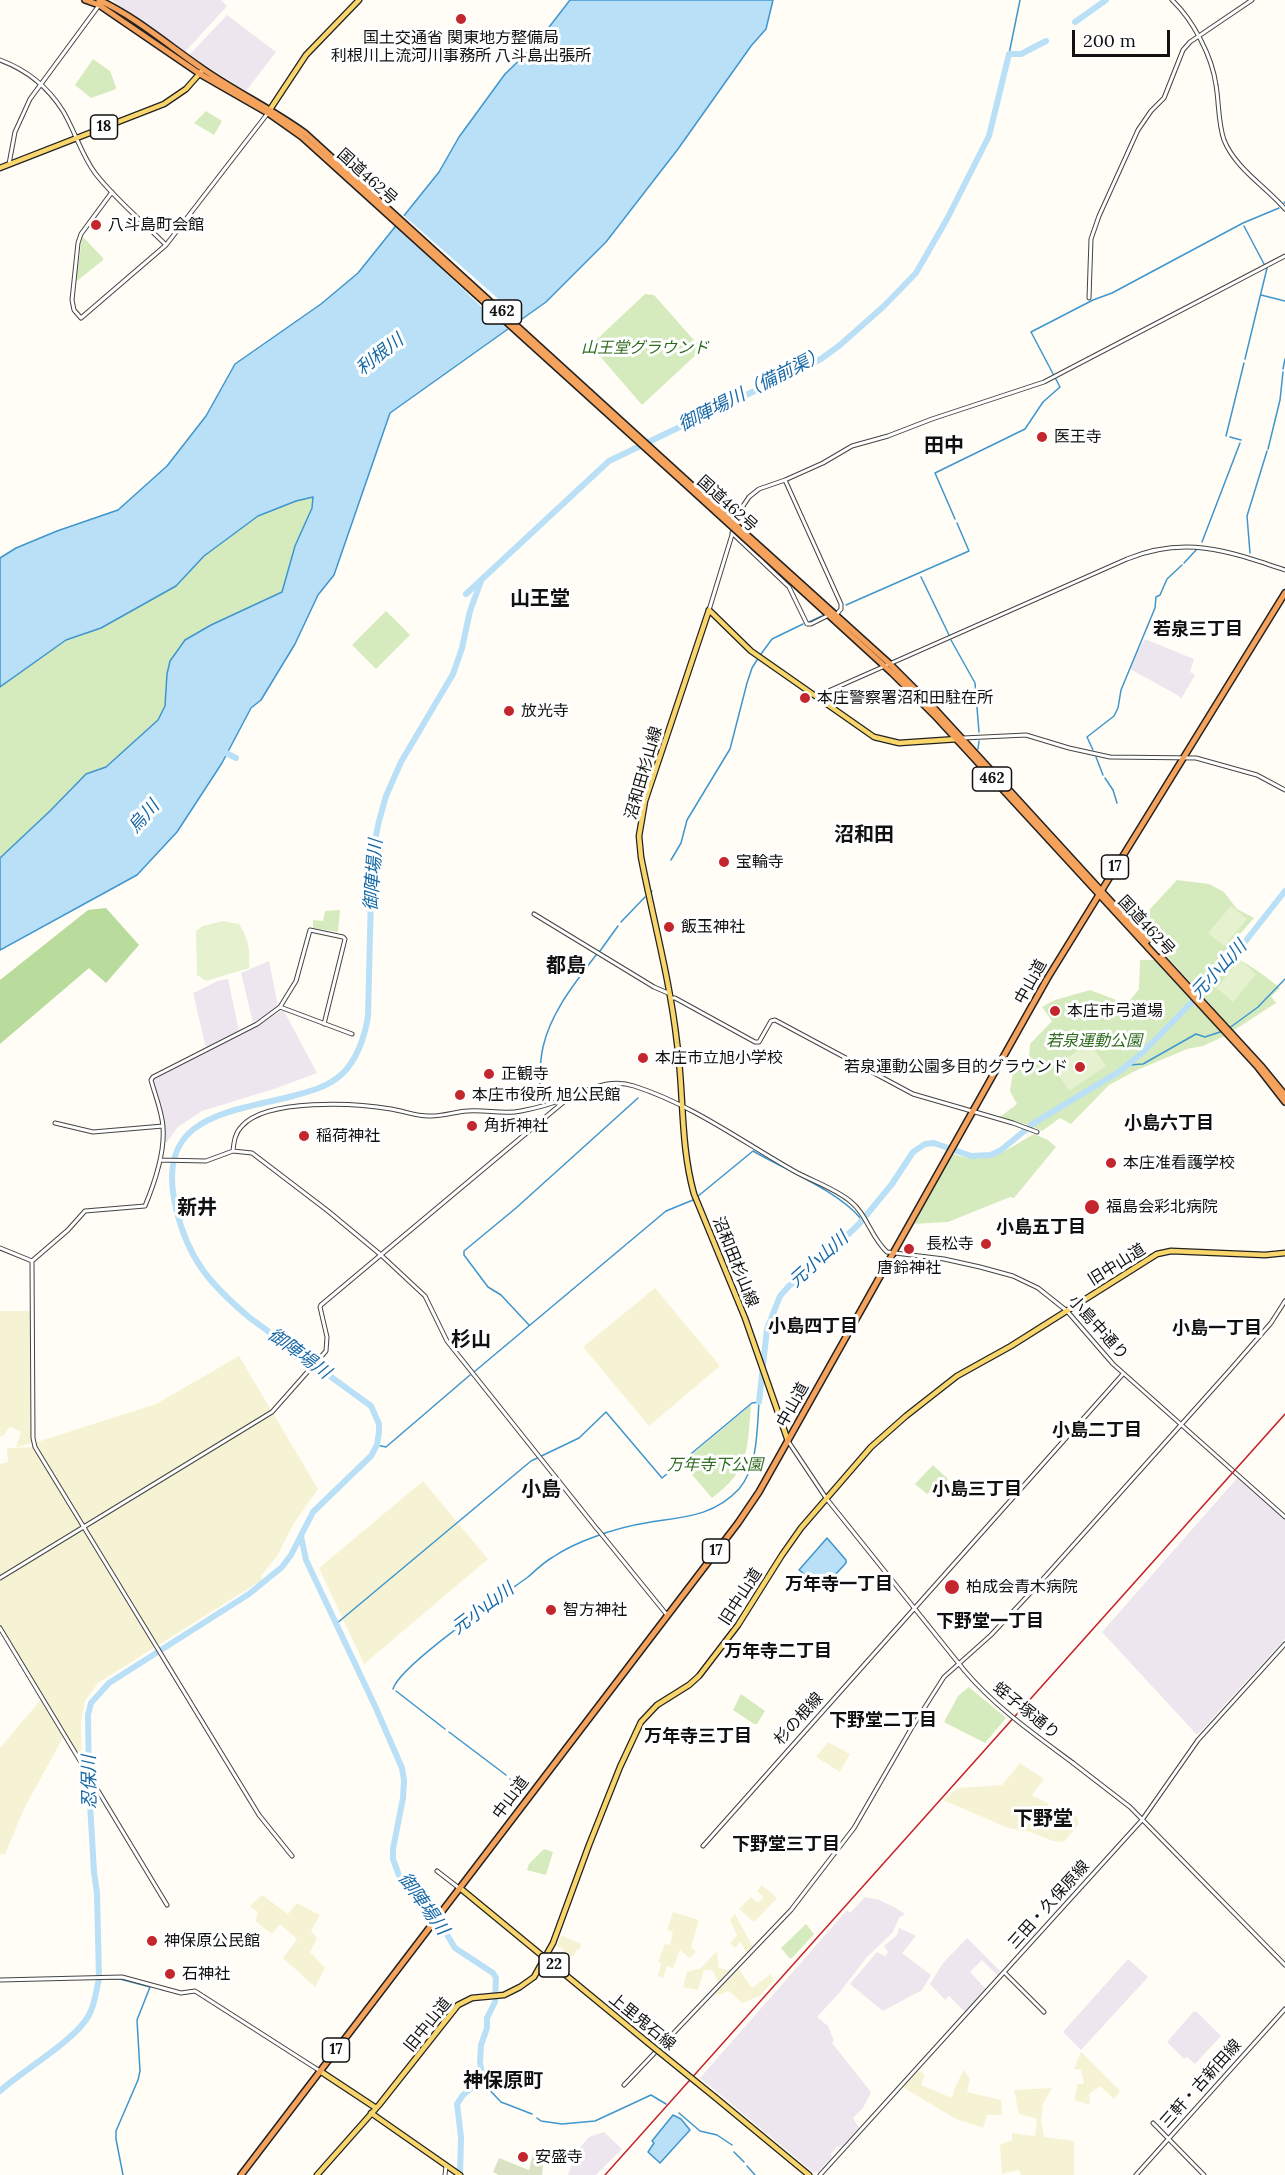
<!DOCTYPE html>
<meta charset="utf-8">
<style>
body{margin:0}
#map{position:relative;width:1285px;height:2175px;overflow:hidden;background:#fffdf5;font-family:Lora,serif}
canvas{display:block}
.scale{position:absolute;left:1072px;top:30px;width:98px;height:27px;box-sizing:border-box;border:3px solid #111;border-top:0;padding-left:8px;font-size:18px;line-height:21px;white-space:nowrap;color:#111;-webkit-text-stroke:4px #fff;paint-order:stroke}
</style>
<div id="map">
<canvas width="1285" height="2175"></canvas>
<div class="scale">200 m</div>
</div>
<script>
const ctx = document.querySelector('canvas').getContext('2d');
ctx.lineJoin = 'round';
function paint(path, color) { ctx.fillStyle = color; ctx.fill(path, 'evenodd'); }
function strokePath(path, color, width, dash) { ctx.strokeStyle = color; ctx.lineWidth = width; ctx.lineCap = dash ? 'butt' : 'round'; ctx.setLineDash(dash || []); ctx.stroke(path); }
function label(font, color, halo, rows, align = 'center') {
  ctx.font = font + ' Lora,"Noto Sans JP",serif'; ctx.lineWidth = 6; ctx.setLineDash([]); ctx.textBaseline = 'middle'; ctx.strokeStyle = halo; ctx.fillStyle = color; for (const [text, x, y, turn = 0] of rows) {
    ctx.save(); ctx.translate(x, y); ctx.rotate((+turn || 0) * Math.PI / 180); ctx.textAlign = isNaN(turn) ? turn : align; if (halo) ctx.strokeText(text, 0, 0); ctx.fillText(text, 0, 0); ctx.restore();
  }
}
paint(new Path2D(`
 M112 0H221L227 6 185 52Z
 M227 15 276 52 246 91 189 55Z
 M1145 639 1194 659 1190 672 1195 675 1181 699 1179 696 1130 669 1136 654Z
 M269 961 278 1006 253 1023 241 973Z
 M228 979 239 1031 206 1048 193 993 218 981Z
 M281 1011H284L317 1073 277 1088 202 1111 178 1127 167 1142H164L165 1124 154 1082 155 1079 252 1029Z
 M1238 1477 1285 1520V1639L1197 1735 1102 1632Z
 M865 1897 879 1900 894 1907 905 1914 899 1918 893 1932 866 1958 840 1992 817 2017 828 2026 834 2041 832 2043 871 2092 863 2108 853 2118 859 2128 841 2147H837L831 2154 832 2157 818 2172H813L700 2078 847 1910 850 1913Z
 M899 1928 916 1936 902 1953 931 1975 922 1990 883 2011 850 1984 877 1952 885 1956 888 1952 884 1946 897 1935Z
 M967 1938 1001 1972 998 1976 982 1960 970 1972 986 1989 965 2012 949 1996 945 2000 930 1984 943 1963Z
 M1128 1959 1148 1977 1081 2050 1063 2032Z
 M1194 2011 1197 2012 1221 2036 1195 2064 1187 2057 1184 2059 1167 2042Z
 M604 2132 622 2149 596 2175H568L576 2152 589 2137Z`), '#eee6ef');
paint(new Path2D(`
 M655 1288 720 1366 649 1426 583 1347Z
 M0 1311H31L34 1443 156 1404 239 1356 318 1489 294 1523 277 1556 261 1576 262 1580 98 1683 85 1701 81 1722 82 1761 65 1734 24 1809 5 1854H0V1748L43 1697 0 1628V1464L8 1462 7 1448 35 1447 33 1443 16 1447 21 1432 10 1427 2 1437 0 1435Z
 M423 1481 488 1559 364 1664 319 1568Z
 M828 1742 850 1754 840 1772 816 1757Z
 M1020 1763 1044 1779 1032 1795 1049 1804 1044 1811 1063 1820 1069 1812 1077 1817 1079 1824 1064 1842 1053 1841 1030 1832 1008 1828 943 1800 958 1788 1002 1785Z
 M762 1885 777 1898 754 1922 739 1909 751 1897 758 1903 764 1897 757 1891Z
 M262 1895 288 1914 297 1903 320 1915 311 1931 317 1938 310 1952 325 1968 315 1987 283 1958 297 1939 280 1924 272 1934 255 1921 258 1912 250 1906Z
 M673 1912 699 1920 691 1947 696 1952 690 1958 680 1950 673 1968 667 1966 663 1978 658 1976 661 1964 658 1962 665 1944 670 1945 673 1932 667 1930Z
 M735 1914 754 1949 748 1956 741 1942 735 1948 730 1943 737 1935 730 1920Z
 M561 1935 581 1944 579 1950H576L574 1956H571L569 1970 559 1961 564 1950 557 1946Z
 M717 1951 719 1968 732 1971 737 1967 752 1988 771 1974 774 1980 760 1996 742 2003 729 1991 719 1995 712 1993 720 1985 712 1970H704L698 1990 683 1987 687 1972 701 1968Z
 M1081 2052 1120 2091 1114 2099 1100 2086 1089 2094 1090 2105 1075 2100 1077 2084H1084L1081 2069H1074Z
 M917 2069 925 2075 921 2085 952 2098 955 2087 964 2070 970 2079 967 2092 1001 2100 1002 2115H987L983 2128 956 2119 901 2086Z
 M1052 2088 1043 2104 1041 2119 1044 2137 1074 2141V2175H1021L1019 2170 1002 2174 1000 2145 1012 2140V2133L1035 2136 1037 2119 1019 2114 1014 2090Z`), '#f6f3d4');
paint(new Path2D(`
 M93 59 110 71 116 87V89L91 98 75 85Z
 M206 111 222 121 214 135 194 123Z
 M84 238 103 258V260L77 281H76L82 239Z
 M645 294 654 295 700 347V351L642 405 593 348V343Z
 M313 497 312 508 295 546 282 592 211 625 167 690 165 706 158 720 106 767 86 774 50 811 0 858V687L66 640 101 628 176 586 204 556 258 516 296 501Z
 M386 611 410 635 376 669 352 645Z
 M1177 880 1209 884 1224 892 1237 909 1254 918 1225 951V954C1247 961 1262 974 1280 988L1271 996 1276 1003 1225 1036 1203 1046 1187 1049 1137 1070 1109 1085 1071 1124 1060 1118 1042 1131 1029 1125 1000 1117 1017 1104 1010 1091 1014 1066 1029 1058 1030 1044 1052 1021 1042 1007 1055 1000 1090 990 1127 1004 1139 989 1140 960H1157L1206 1014 1213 1007 1148 936 1150 909Z
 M340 910 338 932 313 928V920L323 921 325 911Z
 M1034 1134 1048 1140 1056 1147 1014 1198 1010 1197 948 1222 912 1224 953 1154C991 1166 1003 1151 1034 1134Z
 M751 1405C747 1449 750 1470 712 1498L682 1463Z
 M933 1465 948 1479 934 1495 930 1492 927 1494 915 1484Z
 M969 1687 1006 1718 985 1743 944 1722 958 1696Z
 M741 1694 765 1711 757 1724H754L733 1710Z
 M544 1849 553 1852 546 1875 527 1870 529 1864Z
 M806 1924 814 1934 792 1958 790 1959 781 1948Z`), '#d5ebbd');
paint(new Path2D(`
 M106 908 139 945 106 983 89 968 0 1044V980L88 910Z`), '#b9dc9c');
paint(new Path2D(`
 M534 2150 544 2154 542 2175H499L493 2172 499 2158 529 2170Z`), '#d9e3c4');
paint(new Path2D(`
 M1231 906 1247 919 1224 946 1208 933Z
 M223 921 239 924C249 938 250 952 249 968L206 981 197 975 196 931 203 926Z
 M1240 960 1256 974 1233 1002 1217 988Z
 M1089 1042 1106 1066 1069 1091 1054 1068Z`), '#e6f2cf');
const water = new Path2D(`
 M570 0H773L766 29 751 46 678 149 606 242 546 302 390 413 334 575 318 595 295 644 261 700 251 708 222 763 177 832 137 875 0 950V858L50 811 86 774 106 767 158 720 165 706 167 674 170 661 185 640 211 625 282 592 295 546 312 508 313 497 296 501 258 516 204 556 176 586 101 628 66 640 0 687V558L16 548 57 531 118 510 167 466 206 416 235 364 321 304 358 273 439 172 459 137 505 74 536 44Z
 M827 1538 846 1560V1563L823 1588 799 1570Z
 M673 2115 681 2119 690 2130 660 2163 648 2152 654 2143 652 2141Z`);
paint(water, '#b9e0f7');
strokePath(water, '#3f96cf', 1.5);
paint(new Path2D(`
 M402 214 494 295 522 323 510 331 486 311 394 224Z`), '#fffdf5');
strokePath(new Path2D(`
 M1009 54 1020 0
 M1284 203 1285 202
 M1244 226 1264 264
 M1261 295 1285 301
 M1245 359 1267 268
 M1283 369 1285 359
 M1226 436 1244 363
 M1230 437 1241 440
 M1268 449 1280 400 1283 372
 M955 519 935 473 1025 429 1043 402 1060 387 1031 332 1093 300 1112 293 1243 223 1279 208
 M1202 542 1240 443
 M1250 553 1247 516 1267 451
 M1184 563 1197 549
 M921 577 949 635
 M846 605 969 551 957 523
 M809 622 822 616
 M951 640 975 683 979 732
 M761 654 772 639 803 624
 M978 749 979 741
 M1093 750 1087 737 1114 716 1118 708 1121 690 1155 608 1156 597 1160 595 1167 579 1182 565
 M1096 757 1103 775
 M1105 778 1113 790 1117 803
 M671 860 681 843 687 820 730 749 747 683 752 668 757 660
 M651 892 652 891
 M621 922 645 897
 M600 951 618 926
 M1228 1029 1258 1007 1285 979
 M1129 1065 1143 1064 1196 1034 1205 1037 1223 1031
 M540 1098C540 1082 539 1063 543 1047 551 1012 575 983 596 955
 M697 1197 753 1151C784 1169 840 1192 862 1220
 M529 1325 501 1295 488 1287 464 1255V1251L516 1208 638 1098
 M474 1372 666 1211 693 1200
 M377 1445 386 1447 470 1375
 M336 1624 531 1461 579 1438 606 1412 662 1478 752 1403 759 1402C757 1429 758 1467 739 1489 714 1516 684 1517 651 1522 632 1525 612 1530 594 1537 580 1542 565 1549 553 1557 544 1562 536 1570 528 1577 502 1596 400 1665 393 1689
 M396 1691 445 1729
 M449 1732 506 1775
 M510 1779 517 1787 520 1797
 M99 1979H120L150 1987 137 2020 140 2071 138 2080 116 2131V2139L123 2175
 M481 2081 501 2102 532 2114
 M679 2113 700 2131 717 2135 732 2145
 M537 2118 541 2121 562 2124 595 2121 651 2095 666 2104
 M734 2152 744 2162
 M747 2166 755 2175`), '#3f96cf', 1.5);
strokePath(new Path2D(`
 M1075 22 1106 0
 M466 594 609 461 821 359 840 345 884 306 916 273 947 219 989 136 1009 54H1021L1046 41
 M222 751 236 758
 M759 1402 767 1329 780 1296 789 1286 818 1263 859 1224 892 1184 913 1152 925 1144 934 1143 971 1156 991 1155 1001 1150 1034 1123 1120 1071 1142 1053 1191 1003 1237 952 1285 891
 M301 1536 306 1560 375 1706 402 1768 404 1780 403 1798 393 1849V1859L401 1881 428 1916 446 1933 455 1948 493 1973 496 1978 495 2002 487 2018V2028L481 2045 480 2063 483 2079 463 2095 457 2104 461 2137 460 2175
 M0 2091C23 2070 76 2040 89 2015 95 2004 96 1991 99 1979L97 1893 94 1872 89 1786 88 1715 91 1703 109 1683 249 1594 282 1567 291 1555 313 1512 371 1456 377 1445 379 1432V1424L371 1406 250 1318C211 1285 188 1260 176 1208 154 1116 226 1113 293 1096 311 1091 328 1087 342 1074 357 1060 365 1036 368 1016L372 855 379 821 386 796 401 762 453 674 462 648 470 611 481 581`), '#b9e0f7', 6);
const minor = new Path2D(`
 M1172 0C1193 20 1212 56 1216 85 1219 102 1218 123 1224 140 1235 168 1266 187 1285 209
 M0 60C27 70 48 87 63 111 75 131 81 154 95 173 115 199 143 222 166 245
 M9 164 15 132 30 99 100 4
 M112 192 81 234 78 243 72 300 74 310 81 318 166 245 268 113
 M1089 298 1091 239 1099 216 1138 130 1151 111 1164 98 1183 50 1190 42 1252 0
 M785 480 841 604V609L836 615
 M732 533 789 587 807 624H811L829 615
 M709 610 739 512 749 497 759 489 785 480 823 463 852 446 888 436 932 419 1044 382 1285 256
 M817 696 1127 559C1185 535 1229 551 1285 570
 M963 738 1026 735 1069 748 1110 757 1196 758 1257 775 1285 790
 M534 914 654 987 668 993
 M670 998H675L755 1042H759L771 1021 775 1020 913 1094 1013 1123 1037 1132
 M280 1007 352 1034
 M55 1123 93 1132 163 1126
 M233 1151C234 1141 235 1133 242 1126 267 1098 356 1103 391 1109 404 1111 418 1117 431 1116 443 1116 455 1112 467 1111 485 1109 503 1115 521 1111 537 1108 554 1103 569 1097 591 1089 610 1078 634 1086 693 1105 741 1141 794 1171 812 1181 834 1188 850 1201 867 1214 871 1238 887 1252L944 1259 980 1267 1013 1276 1038 1288 1067 1311 1113 1364 1285 1517
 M160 1160 206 1161 233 1151 252 1153 328 1211 381 1255 425 1296 447 1341 597 1529
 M0 1248 32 1261 68 1230 85 1211 145 1206C155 1182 165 1152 163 1127 162 1111 155 1095 151 1080L153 1077 257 1024 280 1007 296 981 310 930 343 937 345 939 324 1024
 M32 1261 33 1438 35 1447 259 1815 292 1856
 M788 1441 826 1498 964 1670
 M598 1530 667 1615
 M0 1578 272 1412 326 1351 327 1337 320 1307 321 1305 566 1100
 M0 1628 167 1905
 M1073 1763 1130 1807 1285 1965
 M703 1846 1123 1374
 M437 1871 459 1888
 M1004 1972 1044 2012
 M0 1980 122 1977 181 1993 195 1991 320 2071
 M624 2085 791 1910 854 1828 911 1729 944 1677 991 1635 1034 1589 1230 1370 1271 1323 1285 1301
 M1153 2123 1204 2175
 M445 2175 446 2166
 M820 2175 1142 1820 1198 1740 1285 1644
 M1136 2175 1285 2009`);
const major = new Path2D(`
 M269 111 306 55 359 0
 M0 168 164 104 186 89 201 72
 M709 610 645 801 639 836 641 857C653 919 670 980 677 1043 684 1093 680 1144 694 1194L745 1318 788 1441
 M709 610 751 651 874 737 899 743 958 739
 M460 1888 647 2042
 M320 2071 376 2108
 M716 2098 809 2175
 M371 2113 460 2175
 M317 2175 379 2105 458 2005 472 1998 504 1995 520 1987 534 1977 553 1943 589 1845 620 1767 641 1722 657 1705 689 1685 699 1676 738 1625 782 1555 801 1528 871 1447 906 1416 957 1376 1011 1346 1157 1254 1171 1251 1265 1255 1285 1253`);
const highway = new Path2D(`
 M85 0 99 5 200 74 268 113 302 137 683 482
 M99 0C136 17 169 46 203 69 236 92 272 109 305 133L686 480
 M766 552 890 664 933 707 1147 941
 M762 554 892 673 937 718 1257 1066 1285 1102
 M1161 957 1262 1067 1285 1095
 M241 2175 738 1523 759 1492 1047 979 1285 593`);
strokePath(minor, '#444', 5);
strokePath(major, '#222', 7);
strokePath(highway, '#222', 8);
strokePath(minor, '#fff', 3);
strokePath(major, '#f9d66b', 4.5);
strokePath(highway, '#f5a25d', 5);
strokePath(new Path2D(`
 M605 2175 1285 1414`), '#c4262e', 1.5);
const minorBridge = new Path2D(`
 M964 1670C995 1707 1034 1734 1073 1763`);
const majorBridge = new Path2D(`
 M647 2042 716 2098`);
const highwayBridge = new Path2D(`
 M686 480 766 552
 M683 482 762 554`);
strokePath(minorBridge, '#444', 5, []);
strokePath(majorBridge, '#222', 7, []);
strokePath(highwayBridge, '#222', 8, []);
strokePath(minorBridge, '#fff', 3);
strokePath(majorBridge, '#f9d66b', 4.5);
strokePath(highwayBridge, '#f5a25d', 5);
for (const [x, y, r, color] of [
 [461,19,6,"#c4262e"],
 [96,225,6,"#c4262e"],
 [1042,437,6,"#c4262e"],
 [805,698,6,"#c4262e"],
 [509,711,6,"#c4262e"],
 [724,862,6,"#c4262e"],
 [669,927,6,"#c4262e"],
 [1055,1011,6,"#c4262e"],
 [643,1058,6,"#c4262e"],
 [1080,1067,6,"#c4262e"],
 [489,1074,6,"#c4262e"],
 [460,1095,6,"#c4262e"],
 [472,1126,6,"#c4262e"],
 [304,1136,6,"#c4262e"],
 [1111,1163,6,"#c4262e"],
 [1092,1207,8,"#c4262e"],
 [986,1244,6,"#c4262e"],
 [909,1249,6,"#c4262e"],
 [952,1587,8,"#c4262e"],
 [551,1610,6,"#c4262e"],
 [152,1941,6,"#c4262e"],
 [170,1974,6,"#c4262e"],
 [523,2157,6,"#c4262e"]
]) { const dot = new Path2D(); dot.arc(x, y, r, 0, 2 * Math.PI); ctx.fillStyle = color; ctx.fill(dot); strokePath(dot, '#fff', 2); }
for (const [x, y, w] of [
 [104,127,27],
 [502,312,39],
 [992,779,39],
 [1115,867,27],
 [716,1551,27],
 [554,1965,30],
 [336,2050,27]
]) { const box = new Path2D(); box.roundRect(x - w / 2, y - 12, w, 24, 4.5); ctx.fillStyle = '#fff'; ctx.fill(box); strokePath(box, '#111', 1.5); }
label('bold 15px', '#111', null, [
 ["18",104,127],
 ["462",502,312],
 ["462",992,779],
 ["17",1115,867],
 ["17",716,1551],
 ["22",554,1965],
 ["17",336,2050]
]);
label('16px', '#111', '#fff', [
 ["国土交通省 関東地方整備局",461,38,"center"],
 ["利根川上流河川事務所 八斗島出張所",461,56,"center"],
 ["八斗島町会館",108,225],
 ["医王寺",1054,437],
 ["本庄警察署沼和田駐在所",817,698],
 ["放光寺",521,711],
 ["宝輪寺",736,862],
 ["飯玉神社",681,927],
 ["本庄市弓道場",1067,1011],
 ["本庄市立旭小学校",655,1058],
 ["若泉運動公園多目的グラウンド",1068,1067,"right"],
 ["正観寺",501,1074],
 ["本庄市役所 旭公民館",472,1095],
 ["角折神社",484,1126],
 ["稲荷神社",316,1136],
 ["本庄准看護学校",1123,1163],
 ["福島会彩北病院",1106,1207],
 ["長松寺",974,1244,"right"],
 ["唐鈴神社",909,1268,"center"],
 ["柏成会青木病院",966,1587],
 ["智方神社",563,1610],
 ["神保原公民館",164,1941],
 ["石神社",182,1974],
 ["安盛寺",535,2157]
], 'left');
label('16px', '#111', '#fff', [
 ["国道462号",367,177,42],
 ["国道462号",727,504,42],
 ["沼和田杉山線",644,773,-74],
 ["国道462号",1146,926,47],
 ["中山道",1031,982,-61],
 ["沼和田杉山線",735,1262,68],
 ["旧中山道",1117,1265,-32],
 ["小島中通り",1098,1328,48],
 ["中山道",793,1405,-61],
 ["旧中山道",741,1597,-57],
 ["蛭子塚通り",1026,1711,39],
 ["杉の根線",799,1719,-48],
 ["中山道",511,1798,-53],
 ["三田・久保原線",1049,1905,-48],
 ["上里鬼石線",642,2022,39],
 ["旧中山道",428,2025,-51],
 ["三軒・古新田線",1201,2084,-48]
]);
label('italic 16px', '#2f6b1f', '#fff', [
 ["山王堂グラウンド",645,348],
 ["若泉運動公園",1094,1041],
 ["万年寺下公園",715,1465]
]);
label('italic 18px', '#1768a6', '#fff', [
 ["利根川",380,355,-38],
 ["御陣場川（備前渠）",752,390,-27],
 ["烏川",144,817,-49],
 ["御陣場川",374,875,-86],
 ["元小山川",1219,970,-47],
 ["元小山川",819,1260,-42],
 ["御陣場川",299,1354,36],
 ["元小山川",483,1609,-37],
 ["忍保川",90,1782,-91],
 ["御陣場川",423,1904,54]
]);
label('bold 18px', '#111', '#fff', [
 ["若泉三丁目",1198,630],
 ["小島六丁目",1169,1124],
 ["小島五丁目",1041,1228],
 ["小島四丁目",813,1327],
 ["小島一丁目",1217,1329],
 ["小島二丁目",1097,1431],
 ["小島三丁目",977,1490],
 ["万年寺一丁目",839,1585],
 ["下野堂一丁目",990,1622],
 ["万年寺二丁目",778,1652],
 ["下野堂二丁目",883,1721],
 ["万年寺三丁目",698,1737],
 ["下野堂三丁目",786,1845]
]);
label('bold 20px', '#111', '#fff', [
 ["田中",944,446],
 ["山王堂",540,599],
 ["沼和田",864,835],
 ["都島",566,966],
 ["新井",197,1208],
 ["杉山",471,1340],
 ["小島",541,1490],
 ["下野堂",1043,1819],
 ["神保原町",503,2081]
]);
</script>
